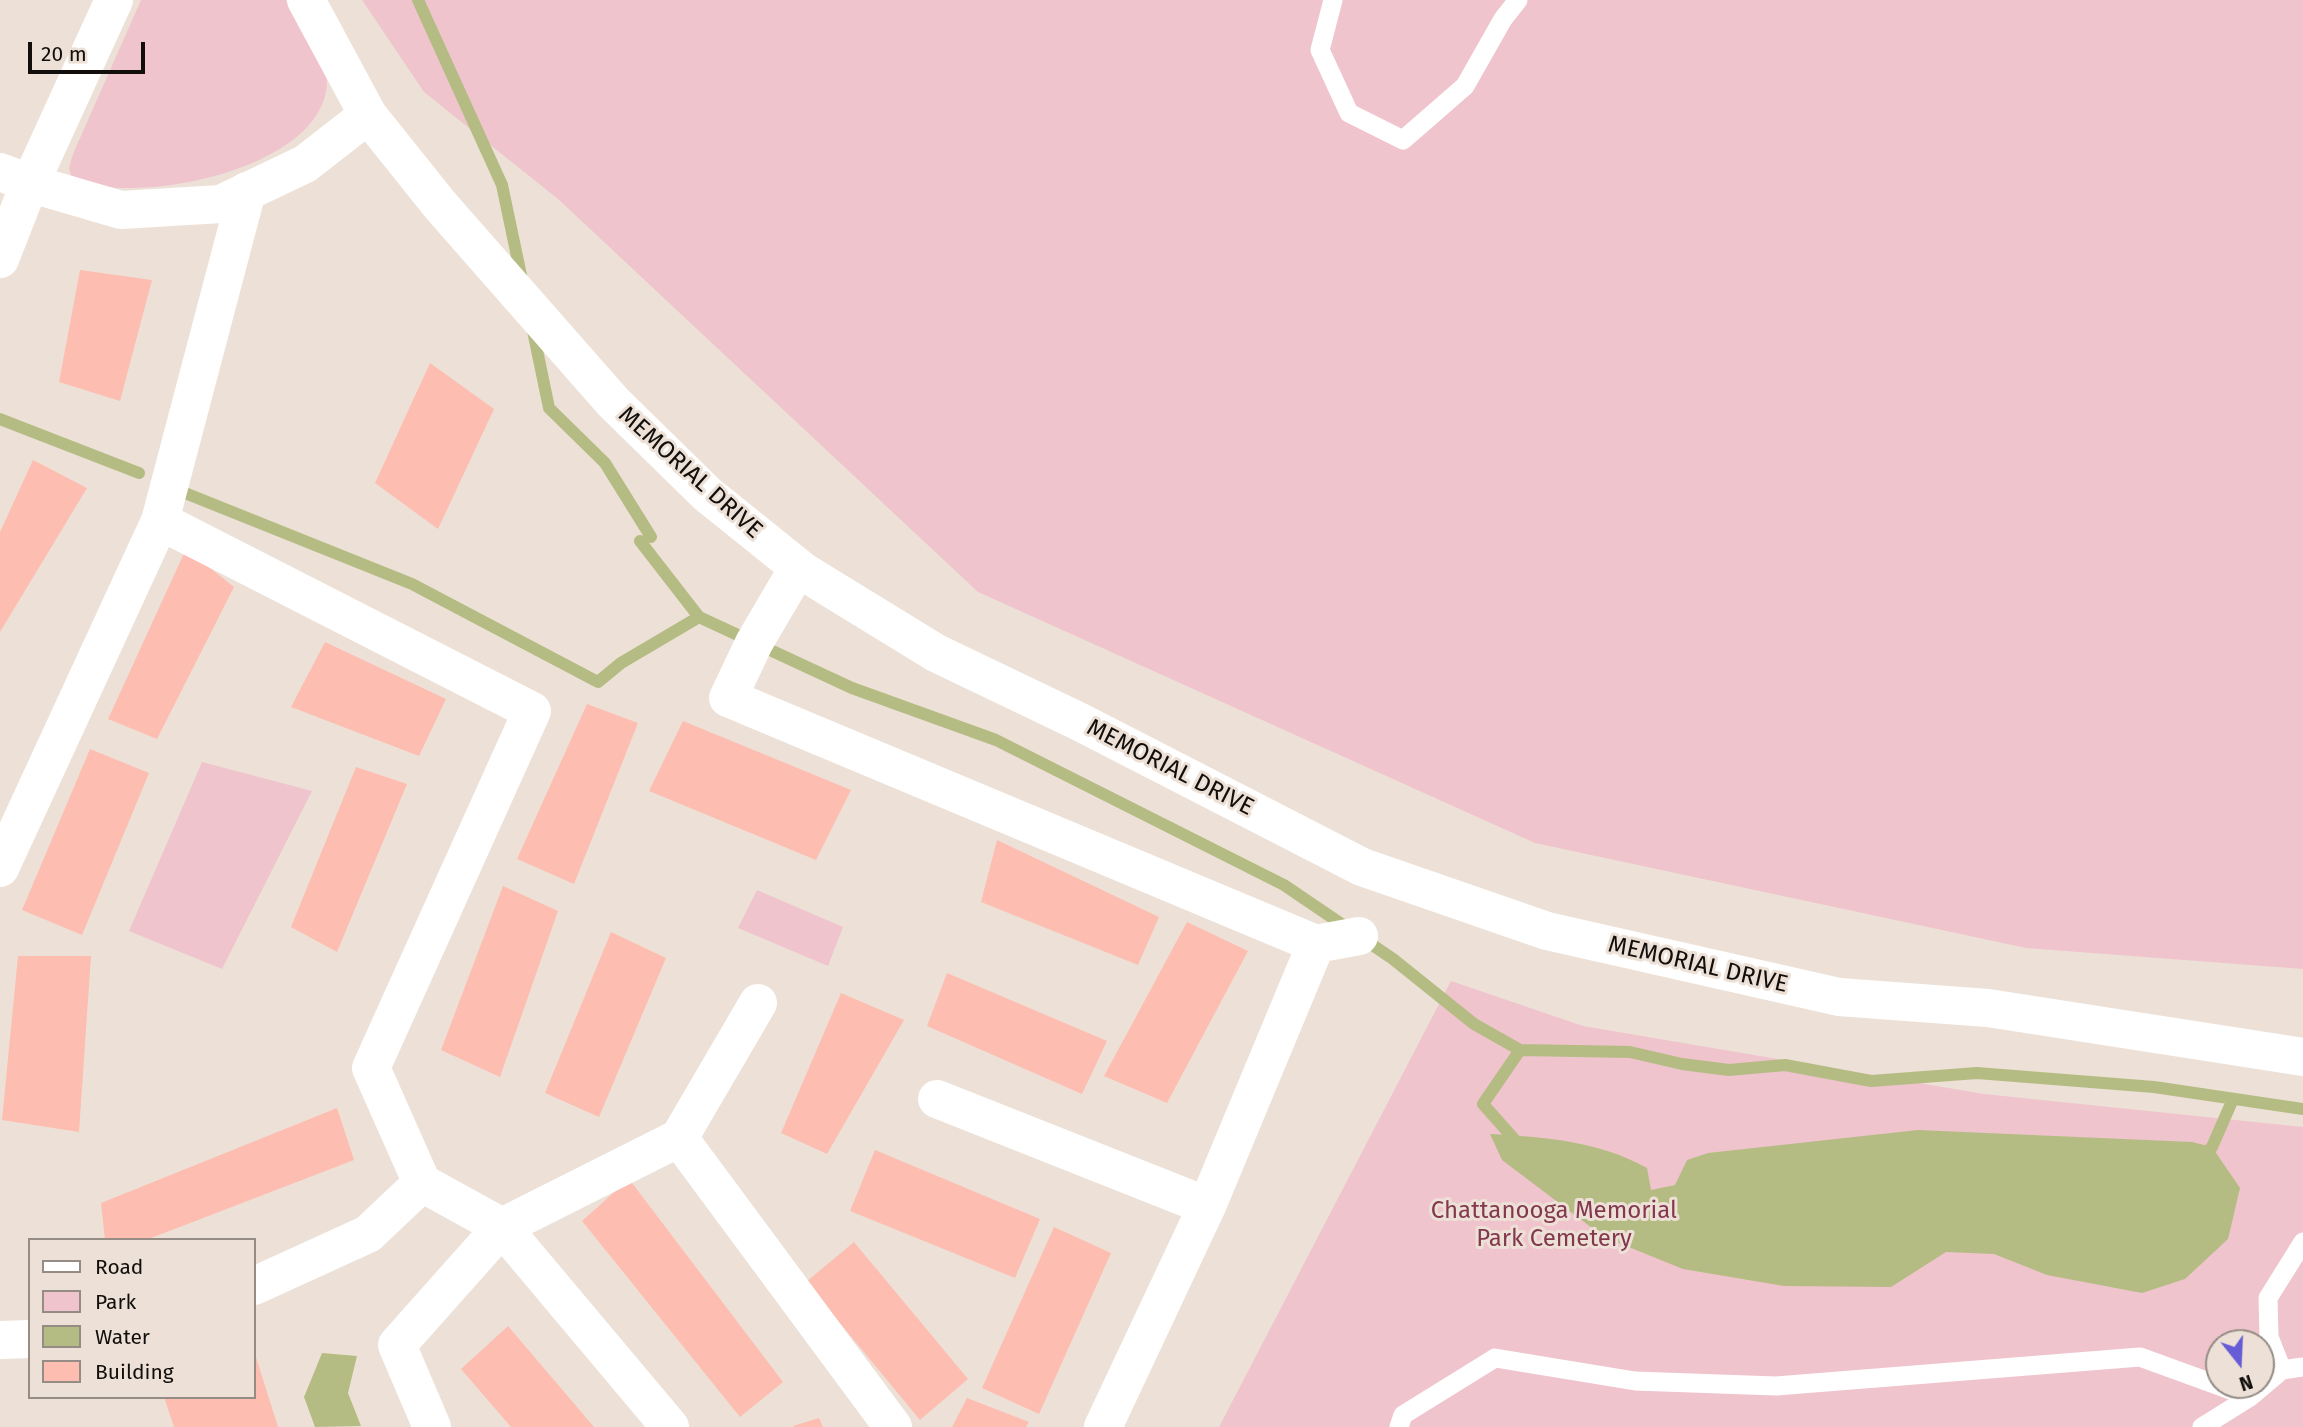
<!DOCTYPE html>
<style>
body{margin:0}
#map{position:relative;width:2303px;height:1427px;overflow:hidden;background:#ede1d7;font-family:"Fira Sans",sans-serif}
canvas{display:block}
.legend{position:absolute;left:28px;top:1238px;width:228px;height:161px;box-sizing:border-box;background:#ede1d7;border:2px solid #958d85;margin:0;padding:9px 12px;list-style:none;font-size:21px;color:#120e0b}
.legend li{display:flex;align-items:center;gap:14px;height:35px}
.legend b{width:35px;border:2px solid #958d85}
.north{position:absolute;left:2205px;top:1329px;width:70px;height:70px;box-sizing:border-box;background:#ede1d7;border:2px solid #958d85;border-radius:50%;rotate:162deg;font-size:19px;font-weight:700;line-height:28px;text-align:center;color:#120e0b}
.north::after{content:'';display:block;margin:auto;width:24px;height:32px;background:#665dd6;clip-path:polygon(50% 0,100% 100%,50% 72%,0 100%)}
.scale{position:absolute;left:28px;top:42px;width:117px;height:32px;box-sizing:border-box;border:4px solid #120e0b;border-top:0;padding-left:9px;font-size:21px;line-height:24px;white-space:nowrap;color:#120e0b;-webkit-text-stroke:5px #ede1d7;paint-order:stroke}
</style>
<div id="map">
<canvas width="2303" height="1427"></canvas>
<ul class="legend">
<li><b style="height:9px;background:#fff"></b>Road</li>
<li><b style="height:19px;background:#efc4cd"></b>Park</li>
<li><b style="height:19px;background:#b5bc83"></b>Water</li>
<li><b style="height:19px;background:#fdbdb0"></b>Building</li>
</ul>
<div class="north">N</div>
<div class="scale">20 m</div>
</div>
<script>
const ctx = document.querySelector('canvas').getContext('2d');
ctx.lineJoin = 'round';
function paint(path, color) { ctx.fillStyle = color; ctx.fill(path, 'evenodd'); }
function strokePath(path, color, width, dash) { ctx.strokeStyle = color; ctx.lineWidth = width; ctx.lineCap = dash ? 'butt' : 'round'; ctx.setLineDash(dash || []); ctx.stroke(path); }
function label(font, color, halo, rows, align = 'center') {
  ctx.font = font + ' "Fira Sans",sans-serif'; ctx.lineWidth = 6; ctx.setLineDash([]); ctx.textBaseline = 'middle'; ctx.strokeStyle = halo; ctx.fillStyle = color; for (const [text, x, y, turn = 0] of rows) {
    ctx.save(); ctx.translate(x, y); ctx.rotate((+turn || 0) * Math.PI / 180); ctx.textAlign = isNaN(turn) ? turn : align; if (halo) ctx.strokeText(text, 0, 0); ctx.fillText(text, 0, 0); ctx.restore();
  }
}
paint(new Path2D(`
 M141 0H286C294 15 326 68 327 80 328 169 136 207 72 179L69 168 73 154Z
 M362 0H2303V969L2026 948 1535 843 978 592 558 199 424 92Z
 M202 762 312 791 222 969 129 931Z
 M757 890 843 927 828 966 738 928Z
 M1451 981 1583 1026 1984 1094 2303 1127V1427H1219ZM2219 1343H2261V1385H2219Z`), '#efc4cd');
paint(new Path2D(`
 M1918 1130 2192 1142 2212 1147 2240 1188 2228 1239 2185 1279 2142 1293 2047 1275 1994 1254 1946 1252 1891 1287 1784 1286 1683 1269 1604 1237 1502 1160 1490 1134C1544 1137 1599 1141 1647 1168L1651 1190 1675 1185 1687 1160 1708 1153Z
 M322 1353 357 1356 348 1393 361 1426 315 1427 304 1397Z`), '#b5bc83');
strokePath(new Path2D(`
 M418 0 502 185 522 280
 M532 326 549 408 605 463 651 537
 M0 419 139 473
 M175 489 412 584 598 682 621 663 699 617
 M640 541 699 617 852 688 996 740 1284 885 1393 959 1474 1024 1520 1050 1630 1052 1682 1064 1729 1070 1785 1065 1871 1081 1977 1073 2154 1087 2303 1109
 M1520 1050 1483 1104 1522 1148
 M2200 1159 2212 1147 2233 1099`), '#b5bc83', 12);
paint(new Path2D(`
 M80 270 152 280 120 401 59 382Z
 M430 363 494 409 438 529 375 483Z
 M33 460 87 488 0 632V532Z
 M186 549 234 587 157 739 108 719Z
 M325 642 446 699 419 756 291 707Z
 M587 704 638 723 574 884 517 859Z
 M683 721 851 790 816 860 649 791Z
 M90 749 149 773 82 935 22 910Z
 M356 767 407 784 337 952 291 927Z
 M997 840 1159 917 1138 965 981 902Z
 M503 886 558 911 500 1077 441 1050Z
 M1187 922 1248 951 1167 1103 1104 1076Z
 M611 932 666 958 599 1117 545 1093Z
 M18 956H91L79 1132 2 1120Z
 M947 973 1107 1041 1082 1094 927 1026Z
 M841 993 904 1020 827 1154 781 1133Z
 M337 1108 354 1160 146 1240H105L101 1203Z
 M875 1150 1040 1219 1015 1278 850 1211Z
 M629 1179 783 1382 740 1417 582 1221Z
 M1054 1227 1111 1253 1039 1414 982 1388Z
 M854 1242 968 1379 920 1420 806 1282Z
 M508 1326 594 1427H511L461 1369Z
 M255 1354 278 1427H174L164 1397H254Z
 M967 1398 1029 1422 1026 1427H952Z
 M819 1418 823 1427H794L793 1426Z`), '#fdbdb0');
strokePath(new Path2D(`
 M1333 0 1320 50 1349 113 1403 140 1465 86 1503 19 1518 0
 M2303 1242 2268 1298 2269 1337 2282 1370 2303 1367
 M1399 1427 1403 1415 1495 1358 1635 1381 1776 1386 2140 1357 2250 1397
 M2202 1427 2250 1397 2282 1370`), '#fff', 19);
strokePath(new Path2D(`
 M306 0 368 115
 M0 259 25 195 114 0
 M160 521 532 711 371 1068 422 1183
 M798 568 754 643 728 698 1316 944
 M0 868 160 521 247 191
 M937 1099 1207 1206
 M679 1138 893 1427
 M254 1286 368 1234 422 1183 502 1227 670 1427
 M0 1340 30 1339
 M432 1427 397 1345 502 1227 679 1138 758 1003
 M1103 1427 1207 1206 1316 944 1359 936`), '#fff', 38);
strokePath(new Path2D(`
 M0 172 32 184 121 210 221 204 305 164 368 115 440 205 613 402 707 494 804 572 936 653 1080 722 1362 867 1547 931 1839 997 1988 1008 2303 1057`), '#fff', 38);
label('24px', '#120e0b', '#ede1d7', [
 ["MEMORIAL DRIVE",690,473,42],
 ["MEMORIAL DRIVE",1170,768,27],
 ["MEMORIAL DRIVE",1698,965,13]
]);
label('24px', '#84384e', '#ede1d7', [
 ["Chattanooga Memorial",1554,1211],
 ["Park Cemetery",1554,1239]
]);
</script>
